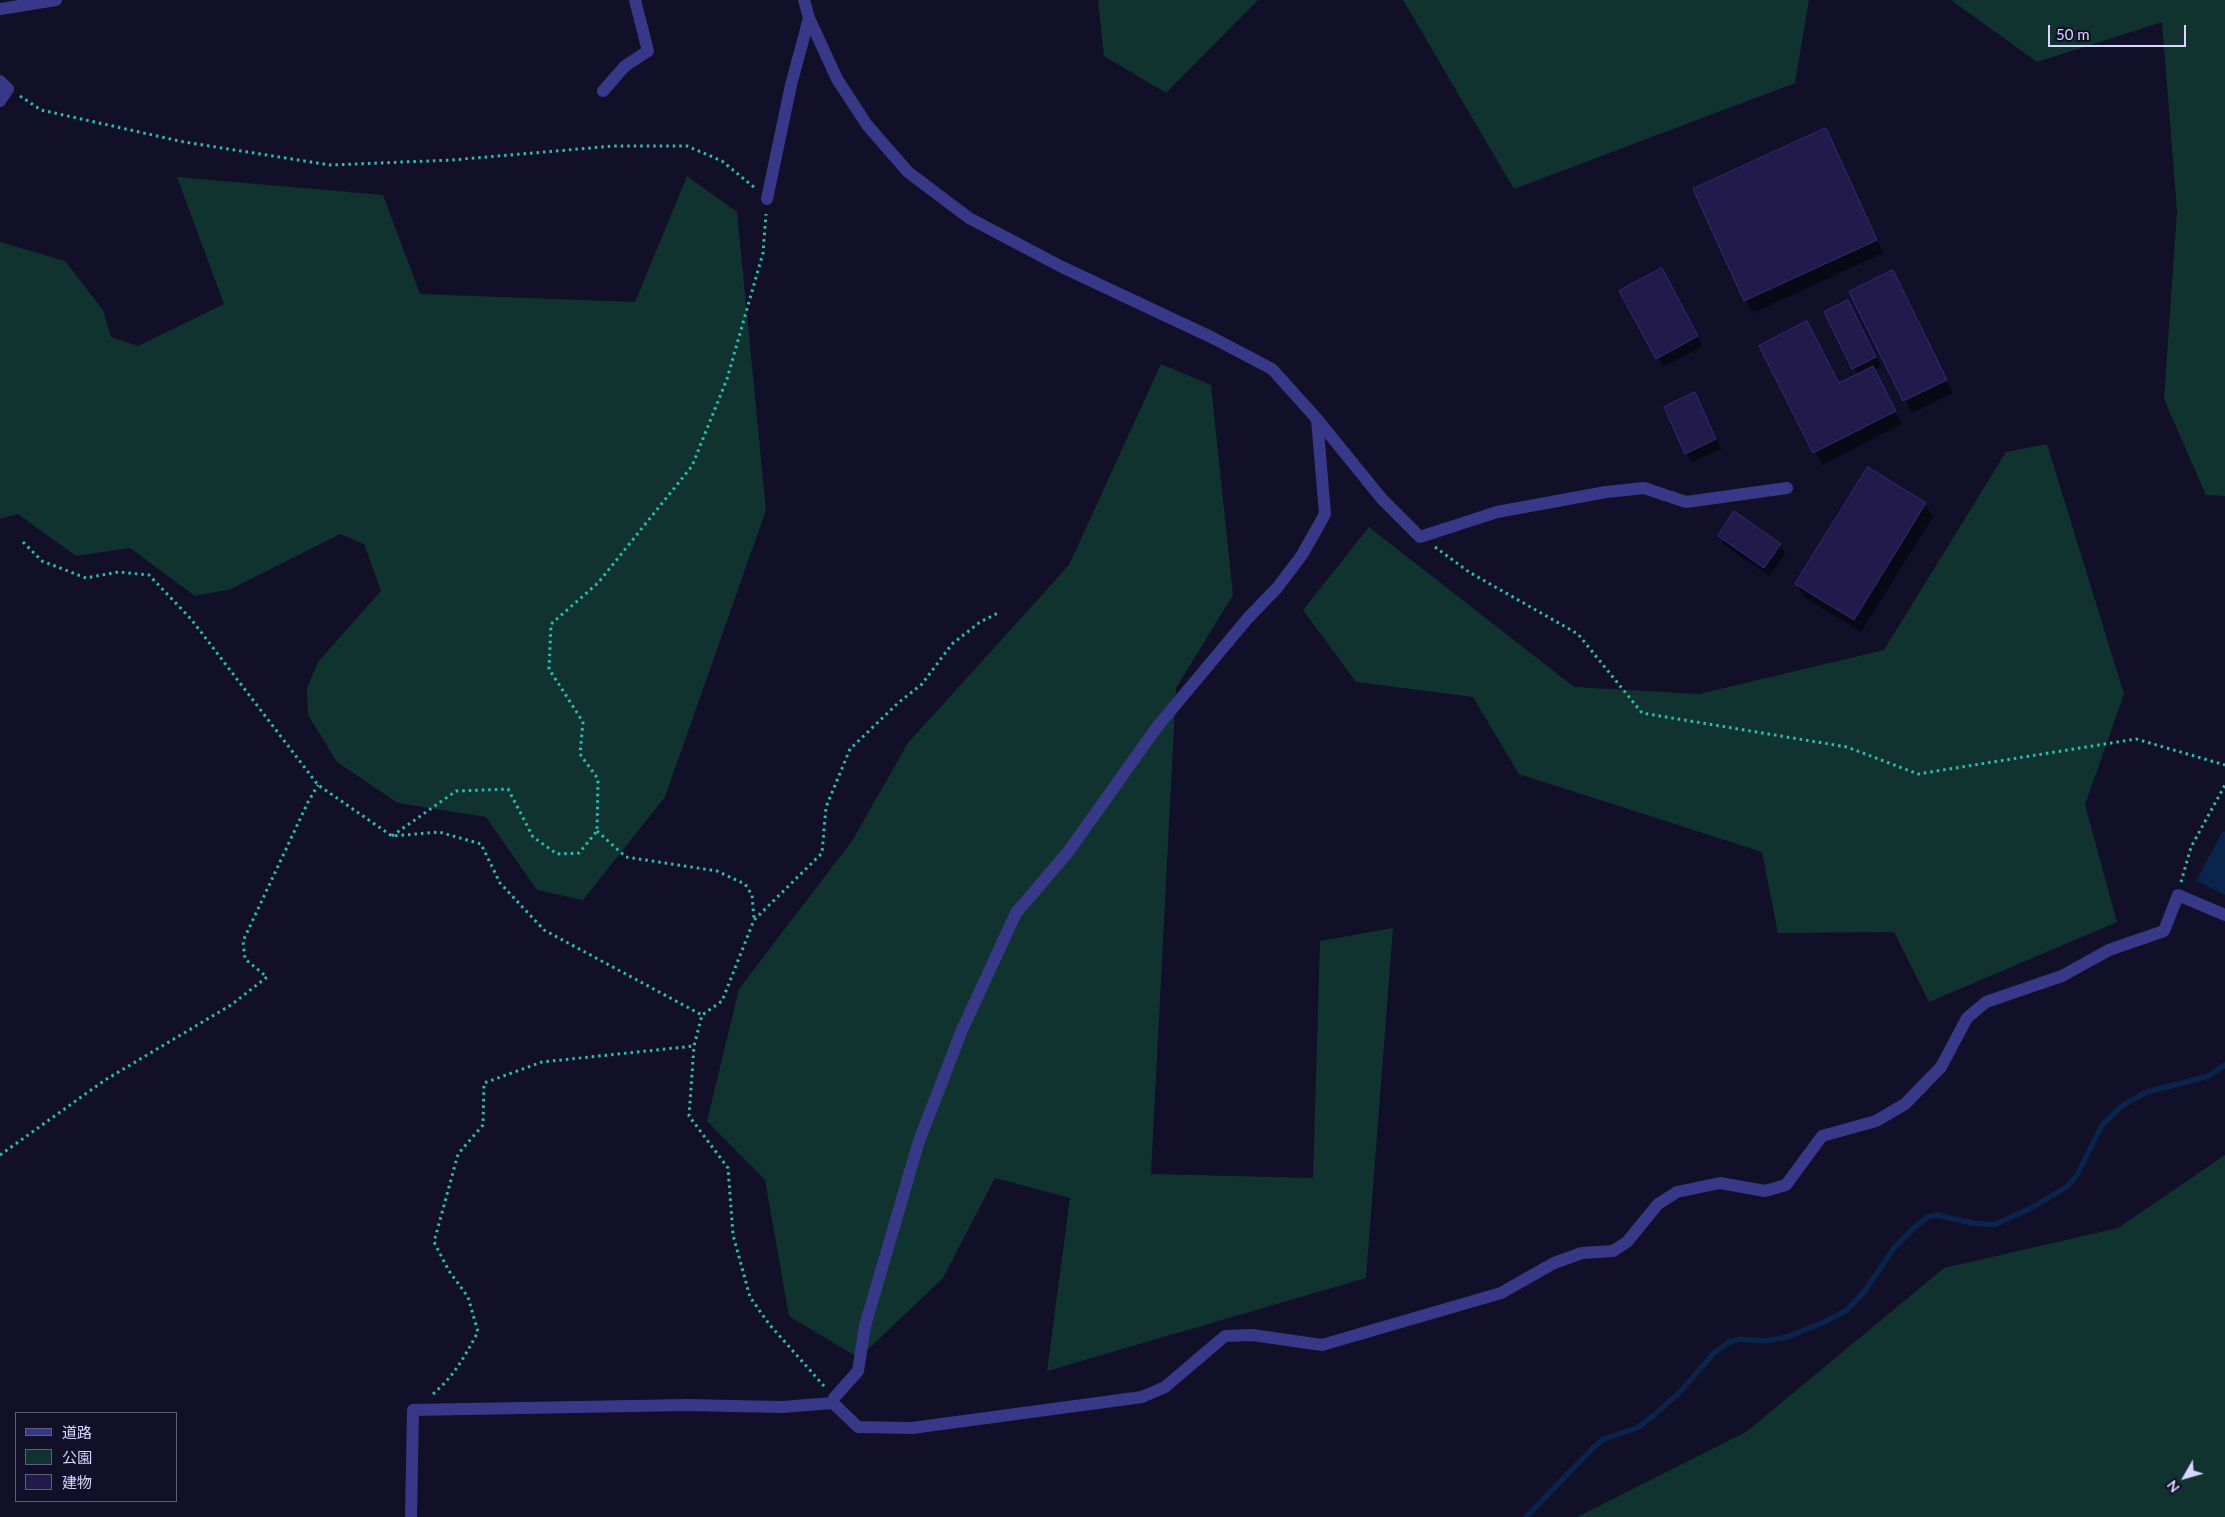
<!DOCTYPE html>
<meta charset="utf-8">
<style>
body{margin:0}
#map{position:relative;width:2225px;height:1517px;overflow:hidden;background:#120f28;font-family:Lato,"Noto Sans JP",sans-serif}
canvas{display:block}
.legend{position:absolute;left:15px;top:1412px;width:162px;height:90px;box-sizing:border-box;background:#120f28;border:1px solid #625f7e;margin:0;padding:6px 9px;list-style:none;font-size:15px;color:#d9d6ff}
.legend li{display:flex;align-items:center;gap:10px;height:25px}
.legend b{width:25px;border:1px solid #625f7e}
.north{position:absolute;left:2160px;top:1452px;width:50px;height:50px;-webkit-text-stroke:4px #120f28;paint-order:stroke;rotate:232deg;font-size:14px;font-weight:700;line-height:20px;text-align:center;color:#d9d6ff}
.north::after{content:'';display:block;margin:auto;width:18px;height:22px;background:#d9d6ff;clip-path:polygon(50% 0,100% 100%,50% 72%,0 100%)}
.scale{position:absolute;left:2048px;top:25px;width:138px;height:22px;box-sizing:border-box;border:2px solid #d9d6ff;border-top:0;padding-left:6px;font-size:15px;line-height:18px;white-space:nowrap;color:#d9d6ff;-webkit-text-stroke:4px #120f28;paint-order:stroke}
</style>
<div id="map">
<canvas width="2225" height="1517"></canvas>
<ul class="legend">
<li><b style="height:6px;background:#383889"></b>道路</li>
<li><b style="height:14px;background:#113330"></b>公園</li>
<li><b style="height:14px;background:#221a4a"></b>建物</li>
</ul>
<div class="north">N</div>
<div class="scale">50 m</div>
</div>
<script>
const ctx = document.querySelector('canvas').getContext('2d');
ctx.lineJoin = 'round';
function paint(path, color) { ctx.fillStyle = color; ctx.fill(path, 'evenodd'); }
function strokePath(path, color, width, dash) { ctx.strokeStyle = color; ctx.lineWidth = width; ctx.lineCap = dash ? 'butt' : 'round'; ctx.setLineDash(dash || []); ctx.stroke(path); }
paint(new Path2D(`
 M1098 0H1258L1166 93 1104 56Z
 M1403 0H1809L1795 83 1514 189Z
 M1951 0H2225V496L2206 495 2164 399 2177 211 2162 22 2037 62Z
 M687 176 737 212 766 510 665 797 583 900 537 890 486 817 398 803 337 762 308 715 307 688 318 662 381 591 364 544 340 534 231 589 195 596 130 548 76 556 18 514 0 519V242L65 261 103 310 111 337 138 346 224 304 177 177 383 195 420 294 635 302Z
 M1161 364 1211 385 1233 595 1176 688 1151 1174 1313 1178 1320 941 1393 928 1366 1278 1047 1371 1070 1198 995 1178 943 1278 859 1358 789 1316 765 1180 707 1121 739 989 852 841 908 743 1069 565Z
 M2047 444 2124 694 2085 805 2117 922 1929 1002 1894 932 1778 933 1762 852 1519 774 1473 697 1356 682 1303 610 1369 527 1574 687 1699 694 1884 650 2006 452Z
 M2225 1155V1517H1577L1746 1432 1944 1268 2118 1228Z`), '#113330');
paint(new Path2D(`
 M2223 831 2225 832V895L2196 881Z`), '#0a244c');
paint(new Path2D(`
 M1832 142 1883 253 1753 313 1746 300Z
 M1667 279 1703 346 1663 367 1621 292Z
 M1899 285 1953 393 1912 413 1851 293Z
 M1853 311 1881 366 1874 370 1902 424 1822 465 1760 346 1839 385 1858 375 1825 313Z
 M1700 403 1721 449 1692 462 1686 453Z
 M1868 469 1925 504 1933 517 1861 632 1804 597 1797 584Z
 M1719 536 1780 545 1785 554 1770 576 1724 545Z`), '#0007');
strokePath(new Path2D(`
 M1526 1517 1593 1448 1604 1439 1637 1428 1654 1415 1680 1392 1714 1353 1729 1342 1741 1339 1764 1341 1787 1337 1824 1322 1847 1310 1864 1292 1894 1248 1916 1226 1928 1217 1937 1215 1972 1223 1994 1225 2033 1207 2068 1186 2077 1175 2102 1125 2123 1105 2147 1092 2209 1076 2225 1065`), '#0a244c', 5.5);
const building = new Path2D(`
 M1826 128 1877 240 1744 301 1693 189Z
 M1662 268 1698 336 1656 359 1619 291Z
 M1893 270 1947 380 1903 401 1849 292Z
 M1848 300 1876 357 1852 369 1824 312Z
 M1807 321 1839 383 1873 366 1896 411 1813 453 1759 346Z
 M1695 392 1716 439 1685 454 1664 407Z
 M1868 467 1926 503 1854 620 1795 584Z
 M1734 511 1781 544 1764 568 1718 536Z`);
paint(building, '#221a4a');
strokePath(building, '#382b77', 1);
strokePath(new Path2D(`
 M20 96 41 110 184 142 330 165 452 160 613 146H687L722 161 755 188
 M23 542 42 561 86 578 118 572 149 575 191 619 318 785 392 836 439 832 481 844 500 883 544 930 702 1015
 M1435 547 1469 572 1578 634 1642 713 1847 747 1918 774 2136 739 2225 765
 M597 831 626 857 717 871 745 884 752 895 754 919
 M392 836 456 791 508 789 533 837 557 854 579 853 597 831 598 779 580 754 583 722 549 669 551 624 598 583 692 466 727 379 763 253 766 214
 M2181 882 2191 847 2225 785
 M0 1155 105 1080 231 1005 267 977 245 959 243 941 308 802 318 785
 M824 1386 769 1324 750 1297 733 1235 728 1168 689 1116 694 1046 702 1015 722 1001 754 920 822 853 826 807 850 749 898 703 922 684 952 644 980 622 1000 612
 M433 1394C455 1375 464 1357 478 1332L468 1297 449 1271 434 1242 458 1154 483 1125 484 1083 542 1062 694 1046`), '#2abfb2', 3, [2.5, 4]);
strokePath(new Path2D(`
 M804 0 809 18 837 79 867 125 908 172 969 218 1062 267 1213 338 1272 369 1317 419 1325 514 1302 555 1277 588 1248 618 1157 727 1068 852 1016 913 962 1030 919 1141 865 1326 858 1371 834 1398 833 1403
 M0 9 56 0
 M0 81 8 89 0 101
 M603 91 625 66 648 51 635 0
 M767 199 791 85 809 18
 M1317 419 1382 499 1420 537 1497 512 1606 492 1644 488 1686 502 1787 488
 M411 1517 413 1410 686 1405 782 1407 833 1403 858 1427 912 1428 1142 1397 1165 1387 1225 1336 1252 1335 1322 1345 1501 1293 1554 1263 1582 1253 1613 1251 1627 1242 1658 1204 1677 1192 1720 1183 1765 1191 1786 1185 1822 1136 1876 1121 1905 1104 1941 1067 1967 1018 1986 1002 2062 976 2109 950 2164 931 2178 895 2225 915`), '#383889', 12);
</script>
